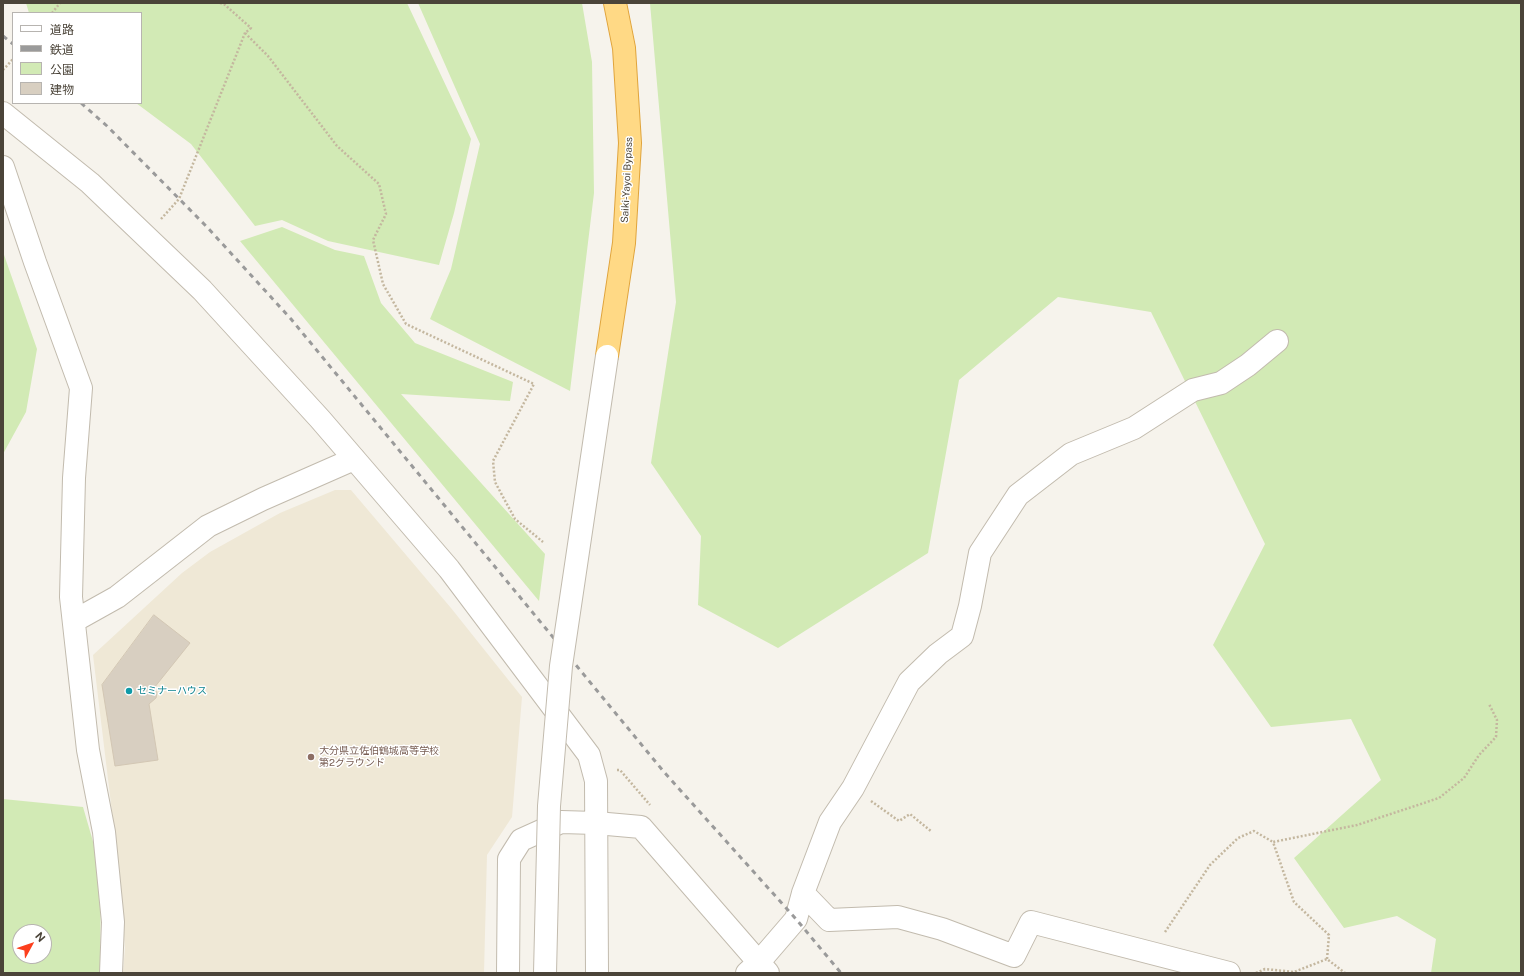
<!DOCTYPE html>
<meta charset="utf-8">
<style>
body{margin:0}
#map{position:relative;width:1524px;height:976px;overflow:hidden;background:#f6f3ec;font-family:"Public Sans","Noto Sans JP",sans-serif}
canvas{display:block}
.frame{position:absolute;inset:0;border:4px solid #4b4439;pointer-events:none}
.legend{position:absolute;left:12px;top:12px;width:130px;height:92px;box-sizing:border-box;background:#fff;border:1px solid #b7b4b0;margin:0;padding:5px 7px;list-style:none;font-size:12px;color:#4b4439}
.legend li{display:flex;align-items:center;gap:8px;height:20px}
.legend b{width:20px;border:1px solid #b7b4b0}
.north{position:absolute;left:12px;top:924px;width:40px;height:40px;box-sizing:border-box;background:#fff;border:1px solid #b7b4b0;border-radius:50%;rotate:50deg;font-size:11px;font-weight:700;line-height:16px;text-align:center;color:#4b4439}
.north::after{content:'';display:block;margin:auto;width:14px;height:18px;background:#fc3f1d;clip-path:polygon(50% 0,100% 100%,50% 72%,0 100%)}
</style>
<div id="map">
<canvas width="1524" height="976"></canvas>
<div class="frame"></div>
<ul class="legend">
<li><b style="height:5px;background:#fff"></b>道路</li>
<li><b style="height:5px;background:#9a9a9a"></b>鉄道</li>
<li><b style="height:11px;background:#d2eab5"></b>公園</li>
<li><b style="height:11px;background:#d8cfc1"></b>建物</li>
</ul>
<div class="north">N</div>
</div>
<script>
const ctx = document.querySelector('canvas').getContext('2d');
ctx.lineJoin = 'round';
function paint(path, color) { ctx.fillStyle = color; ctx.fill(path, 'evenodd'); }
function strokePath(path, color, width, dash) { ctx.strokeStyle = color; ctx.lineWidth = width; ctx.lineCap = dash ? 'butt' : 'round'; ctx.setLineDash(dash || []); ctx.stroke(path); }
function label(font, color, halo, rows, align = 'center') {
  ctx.font = font + ' "Public Sans","Noto Sans JP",sans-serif'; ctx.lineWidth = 3; ctx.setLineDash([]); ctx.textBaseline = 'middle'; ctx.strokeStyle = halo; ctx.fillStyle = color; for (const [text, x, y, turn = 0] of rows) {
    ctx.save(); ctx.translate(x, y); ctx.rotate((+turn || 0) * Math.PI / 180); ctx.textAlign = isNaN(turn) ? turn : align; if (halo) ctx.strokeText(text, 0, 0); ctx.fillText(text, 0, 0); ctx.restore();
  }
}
paint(new Path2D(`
 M335 490H351L451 608 522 697 512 817 487 855 484 973H123L125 948 115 837 93 655 182 573 210 552 280 513Z`), '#efe8d6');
paint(new Path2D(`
 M26 3H407L471 139 454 213 439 265 328 241 282 220 255 226 191 144 136 103H141V13H29Z
 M418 3H582L592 62 594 193 570 391 430 319 451 269 480 144Z
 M650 3H1521V973H1431L1436 939 1397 916 1344 928 1294 858 1381 780 1351 719 1271 727 1213 645 1265 544 1151 312 1058 297 959 380 928 553 778 648 698 605 701 536 651 463 676 302Z
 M282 227 335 250 364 256 381 303 415 343 513 382 510 401 401 394 545 554 539 601 240 241Z
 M3 252 37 349 26 412 3 454Z
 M3 799 83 807 101 869 100 973H3ZM20 932H44V956H20Z`), '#d2eab5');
const building = new Path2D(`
 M154 615 190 643 154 688 157 693 156 698 149 704 158 760 115 766 102 685Z`);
paint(building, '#d8cfc1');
strokePath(building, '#d3c7b4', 1);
const minor = new Path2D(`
 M3 167 35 262 81 388 74 478 71 597 88 750 104 832 113 922 111 973
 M74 621 117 597 208 526 263 499 354 459
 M596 823 641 827 768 973
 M803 893 829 920 898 917 942 929 1014 956 1031 922 1229 973
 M747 973 759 962 796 919 803 893 830 822 853 788 909 682 938 654 962 636 970 606 980 553 1018 495 1071 454 1134 428 1193 390 1221 383 1248 365 1277 341`);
const tertiary = new Path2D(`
 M3 113 90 183 202 290 320 419 449 569 589 755 596 781 597 973
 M508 973 509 859 521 840 561 822 596 823`);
const trunk = new Path2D(`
 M607 356 624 243 630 143 624 48 615 3`);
strokePath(minor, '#c2bbae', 24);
strokePath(tertiary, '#c2bbae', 24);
strokePath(trunk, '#e0a43c', 24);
strokePath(new Path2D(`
 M220 3 224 4 251 28 245 33 268 56 337 146 379 184 386 214 373 240 383 284 406 324 534 384 493 461 495 482 515 519 543 542
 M52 13 60 3
 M3 70 13 59
 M161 219 179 199 245 33
 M617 770H620L650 805
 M871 801 899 821 910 814 932 832
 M1165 932 1210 865 1238 838 1254 831 1273 842
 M1327 959 1329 935 1294 902 1273 842 1357 825 1439 798 1464 778 1479 755 1496 737 1497 720 1489 704
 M1256 973 1265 969 1294 972 1327 959 1345 973`), '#c4b79f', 2.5, [2, 2]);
strokePath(minor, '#fff', 22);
strokePath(tertiary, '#fff', 22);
strokePath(trunk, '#ffd985', 22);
strokePath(new Path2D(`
 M3 36 13 44
 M81 103 107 126 207 227 291 319 664 772 796 919 841 973`), '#9a9a9a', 3, [5, 5]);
const tertiaryBridge = new Path2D(`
 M545 973 549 806 561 666 607 356`);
strokePath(tertiaryBridge, '#c2bbae', 24, []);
strokePath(tertiaryBridge, '#fff', 22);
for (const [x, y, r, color] of [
 [129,691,4,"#0f9aa8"],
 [311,757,4,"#8d6e63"]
]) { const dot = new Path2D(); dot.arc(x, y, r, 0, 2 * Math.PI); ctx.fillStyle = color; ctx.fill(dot); strokePath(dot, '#fff', 1.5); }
label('10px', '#4b4439', '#fff', [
 ["Saiki-Yayoi Bypass",627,180,-87]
]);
label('10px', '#0d838f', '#fff', [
 ["セミナーハウス",137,691]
], 'left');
label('10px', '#785e54', '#fff', [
 ["大分県立佐伯鶴城高等学校",319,751],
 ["第2グラウンド",319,763]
], 'left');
</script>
